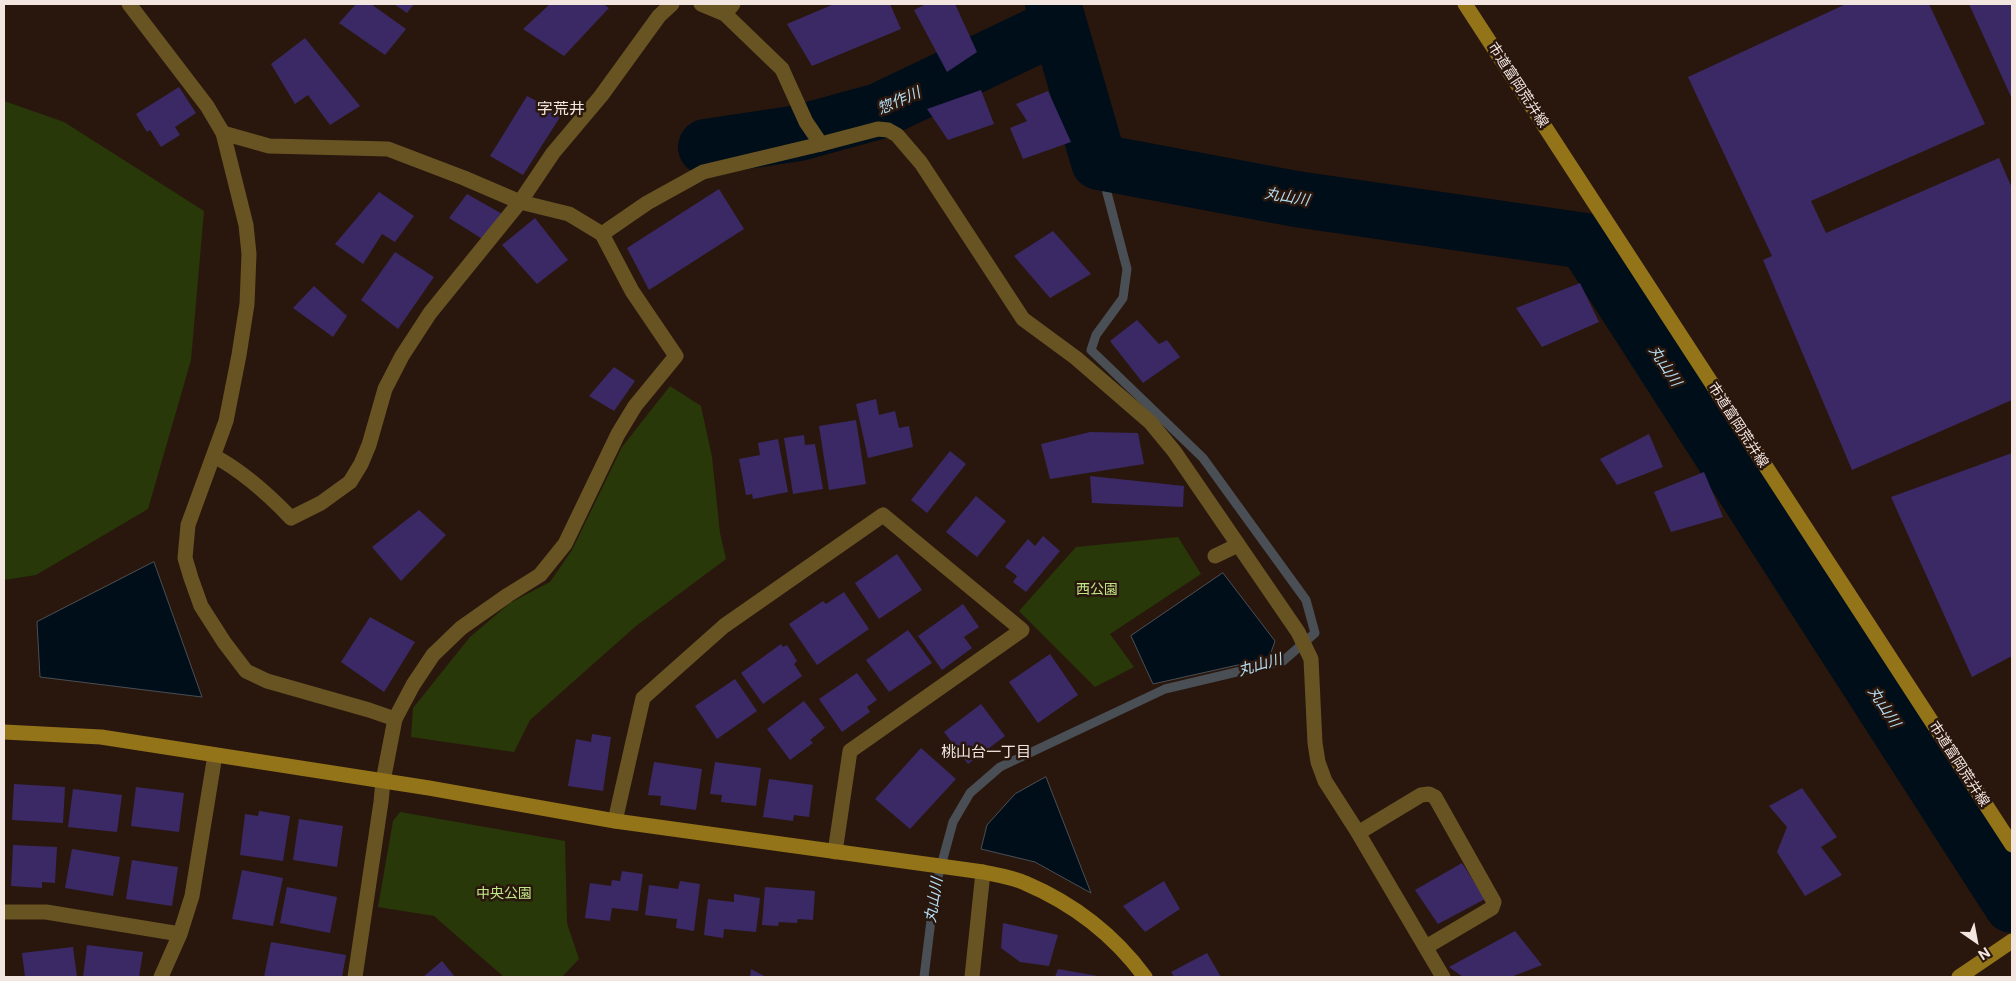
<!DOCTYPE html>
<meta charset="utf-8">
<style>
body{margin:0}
#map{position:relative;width:2016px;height:981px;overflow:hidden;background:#29170e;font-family:"Public Sans",sans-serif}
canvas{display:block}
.frame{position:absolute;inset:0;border:5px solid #f3e6e0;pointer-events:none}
.north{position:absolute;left:1951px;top:916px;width:50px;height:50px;-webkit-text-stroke:4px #29170e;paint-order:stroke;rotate:147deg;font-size:14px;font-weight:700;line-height:20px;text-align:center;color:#f3e6e0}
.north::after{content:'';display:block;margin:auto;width:18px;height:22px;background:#f3e6e0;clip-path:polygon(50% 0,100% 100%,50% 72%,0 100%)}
</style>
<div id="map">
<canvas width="2016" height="981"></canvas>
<div class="frame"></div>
<div class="north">N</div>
</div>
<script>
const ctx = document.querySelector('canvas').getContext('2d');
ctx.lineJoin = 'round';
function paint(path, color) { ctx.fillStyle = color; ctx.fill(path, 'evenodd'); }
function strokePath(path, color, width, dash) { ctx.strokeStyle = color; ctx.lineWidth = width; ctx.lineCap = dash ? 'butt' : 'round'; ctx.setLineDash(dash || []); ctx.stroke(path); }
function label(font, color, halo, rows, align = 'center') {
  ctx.font = font + ' "Public Sans","Noto Sans JP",sans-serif'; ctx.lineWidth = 5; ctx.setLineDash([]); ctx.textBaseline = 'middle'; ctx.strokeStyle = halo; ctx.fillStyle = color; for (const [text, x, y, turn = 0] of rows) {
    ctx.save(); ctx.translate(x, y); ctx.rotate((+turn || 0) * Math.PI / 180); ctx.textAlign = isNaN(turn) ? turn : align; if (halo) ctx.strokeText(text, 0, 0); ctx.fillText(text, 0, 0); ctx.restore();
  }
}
paint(new Path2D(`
 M4 101 64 122 204 211 191 360 148 509 36 575 4 580Z
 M670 386 701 406 712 457 720 533 726 559 636 626 530 720 514 752 411 737 413 708 470 637 510 603 550 582 572 550 622 447Z
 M1178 537 1201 574 1110 634 1134 667 1095 687 1019 611 1076 547Z
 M400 812 565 841 567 923 579 959 562 977H504L434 916 378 907 393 821Z`), '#283808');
const water = new Path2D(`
 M154 562 202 697 40 677 37 622Z
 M1223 573 1275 641 1269 658 1153 684 1131 636Z
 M1046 777 1091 893 1035 862 981 849 987 825 1015 794Z`);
paint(water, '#000e19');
strokePath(water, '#494f55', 1);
strokePath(new Path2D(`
 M924 977 935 888 953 822 970 793 1000 767 1165 689 1283 661 1315 633 1306 600 1203 458 1091 350 1096 335 1123 298 1127 269 1099 162`), '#494f55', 9);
strokePath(new Path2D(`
 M1053 4 1099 162 1296 199 1585 241 2012 905
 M706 147 799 133 879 111 1059 25`), '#000e19', 56);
paint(new Path2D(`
 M356 4H371L406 29 385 55 339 23Z
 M394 4H414L407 13Z
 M550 4H603L609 8 564 56 523 29Z
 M834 4H890L901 29 812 66 787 24Z
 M926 4H955L977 52 947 72 914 10Z
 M1846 4H1929L1985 124 1811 201 1826 233 1999 158 2012 188V400L1852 470 1763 260 1772 256 1688 77Z
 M1969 4H2012V99Z
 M305 38 360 106 330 125 308 95 295 104 271 64Z
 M179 87 196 113 175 127 180 135 161 147 150 130 147 132 136 114Z
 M981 90 994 124 948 140 927 109Z
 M1048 91 1071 142 1023 159 1010 128 1027 121 1016 104Z
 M527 96 562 114 523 175 490 156Z
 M719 189 744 229 649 290 627 248Z
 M379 192 414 216 395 242 382 234 363 264 335 244Z
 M467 194 504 215 484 240 449 218Z
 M535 218 568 260 537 284 502 245Z
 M1053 231 1091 274 1050 298 1014 256Z
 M395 252 434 277 398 329 361 300Z
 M1580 283 1599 322 1542 347 1516 308Z
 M314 286 347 316 333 337 293 308Z
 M1137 320 1159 344 1167 340 1180 357 1143 383 1110 341Z
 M614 367 635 381 614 411 589 396Z
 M876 399 879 415 895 411 899 428 909 426 913 447 868 458 856 404Z
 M856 420 866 484 829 490 819 426Z
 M1090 432 1138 433 1144 464 1050 479 1041 444Z
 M1649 434 1663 467 1617 485 1600 459Z
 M804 435 805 445 815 444 823 489 793 494 784 438Z
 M778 439 788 492 753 499 752 494 746 495 739 459 760 455 758 443Z
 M950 451 966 464 927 513 911 500Z
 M2012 453V656L1972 677 1891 497Z
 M1704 472 1723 517 1671 532 1654 492Z
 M1090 476 1184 486 1183 507 1092 503Z
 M976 496 1006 521 977 557 946 532Z
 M419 510 446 535 401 581 372 547Z
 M1043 536 1060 551 1026 592 1013 582 1017 576 1005 567 1028 539 1035 546Z
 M897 554 922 590 879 619 855 583Z
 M844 592 869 629 817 665 789 624 823 601 826 604Z
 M963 604 979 627 964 637 972 648 942 670 918 636Z
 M370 617 415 642 384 692 341 662Z
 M908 630 932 663 889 692 866 660Z
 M781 644 783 647 787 645 797 661 794 664 802 676 763 704 741 673Z
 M1050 654 1078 695 1038 723 1009 682Z
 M857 673 877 700 867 707 870 712 842 732 819 699Z
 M735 679 757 711 717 739 695 706Z
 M804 701 825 728 810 740 813 743 790 760 767 729Z
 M981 704 1005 736 968 764 944 732Z
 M592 734 611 737 603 791 568 786 576 739 591 742Z
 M921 748 956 779 910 829 875 799Z
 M654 762 702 769 696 810 660 805 661 796 648 795Z
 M715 762 761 768 756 806 721 802 722 795 710 794Z
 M769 779 813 785 809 817 794 815 793 821 763 817Z
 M14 784 65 787 63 823 12 820Z
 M136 787 184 793 179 832 131 826Z
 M1802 788 1837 837 1821 847 1842 875 1805 896 1777 852 1787 827 1769 806Z
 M73 789 122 795 117 832 68 827Z
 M259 811 290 816 283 861 240 855 245 814 258 816Z
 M299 819 343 826 337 867 293 860Z
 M13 845 57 847 55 883 42 882V888L11 886Z
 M72 849 120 857 113 896 65 888Z
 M132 860 178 867 172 906 126 899Z
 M1462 863 1485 899 1438 924 1415 890Z
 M242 870 283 878 273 926 232 919Z
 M622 871 643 874 638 911 612 908 610 921 585 918 590 883 611 886 612 880 620 881Z
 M680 881 700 884 694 931 676 928 677 919 645 915 649 885 678 889Z
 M1164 881 1180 909 1145 932 1123 906Z
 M287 887 337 897 330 933 280 923Z
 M765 887 815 891 813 920 798 919 797 923 779 922 778 926 762 925Z
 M734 894 760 898 756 932 724 929 723 938 704 935 708 899 734 902Z
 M1003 923 1058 935 1049 966 1020 962 1001 948Z
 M1515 931 1542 965 1511 977H1463L1449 967Z
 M271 942 346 955 342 977H264Z
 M87 945 143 952 139 977H83Z
 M73 947 77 977H25L22 953Z
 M1207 953 1221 977H1174L1171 972Z
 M442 961 455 977H423Z
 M751 969 766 977H750Z
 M1058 969 1098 976V977H1055Z`), '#3a2964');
strokePath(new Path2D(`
 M701 4 725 14
 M223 133 269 146 388 149 464 178 520 202 569 214 602 234 647 203 703 172 821 144 806 122 782 69 725 14 733 4
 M214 456C244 472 268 494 291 518L321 503 350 482 361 464 369 445 385 389 402 356 430 313 520 202 553 153 601 96 659 16 672 4
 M1215 556 1238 545
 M383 781 395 719 413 685 433 655 461 628 508 595 540 575 565 544 618 434 635 406 676 356 632 291 602 234`), '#685423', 15);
strokePath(new Path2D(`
 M129 4 207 106 223 133 246 225 249 254 247 304 239 355 226 421 188 525 185 558 191 578 201 606 224 642 246 671 267 681 369 710 395 719
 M821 144 878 129 888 130 897 135 921 163 1023 319 1076 358 1150 422 1174 451 1298 632 1311 659 1315 743 1318 762 1325 781 1357 831 1443 977
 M615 821 643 698 724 626 883 515 1022 630 850 751 835 852
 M1358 833 1421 795 1429 794 1435 797 1494 902 1492 908 1426 947
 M4 912H46L180 934
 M161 977 180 934 192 896 215 755
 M355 977 381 802 383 781
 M972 977 983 872`), '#685423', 15);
strokePath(new Path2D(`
 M1465 4 2012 845
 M4 732 101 737 429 788 615 821 983 872C997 875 1012 877 1025 883 1072 903 1114 935 1145 977
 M1959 977 2012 941`), '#937419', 15);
label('14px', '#f3e6e0', '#29170e', [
 ["市道富岡荒井線",1518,85,57],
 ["市道富岡荒井線",1738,425,57],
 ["市道富岡荒井線",1959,764,57]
]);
label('14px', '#c0e787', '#29170e', [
 ["西公園",1097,590],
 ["中央公園",504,894]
]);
label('italic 15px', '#b4dcf2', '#29170e', [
 ["惣作川",899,101,-24],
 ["丸山川",1287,197,10],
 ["丸山川",1665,366,57],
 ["丸山川",1260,665,-16],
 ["丸山川",1884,707,57],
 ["丸山川",934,900,-81]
]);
label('15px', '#f3e6e0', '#29170e', [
 ["桃山台一丁目",986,752]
]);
label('16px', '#f3e6e0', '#29170e', [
 ["字荒井",561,109]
]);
</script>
